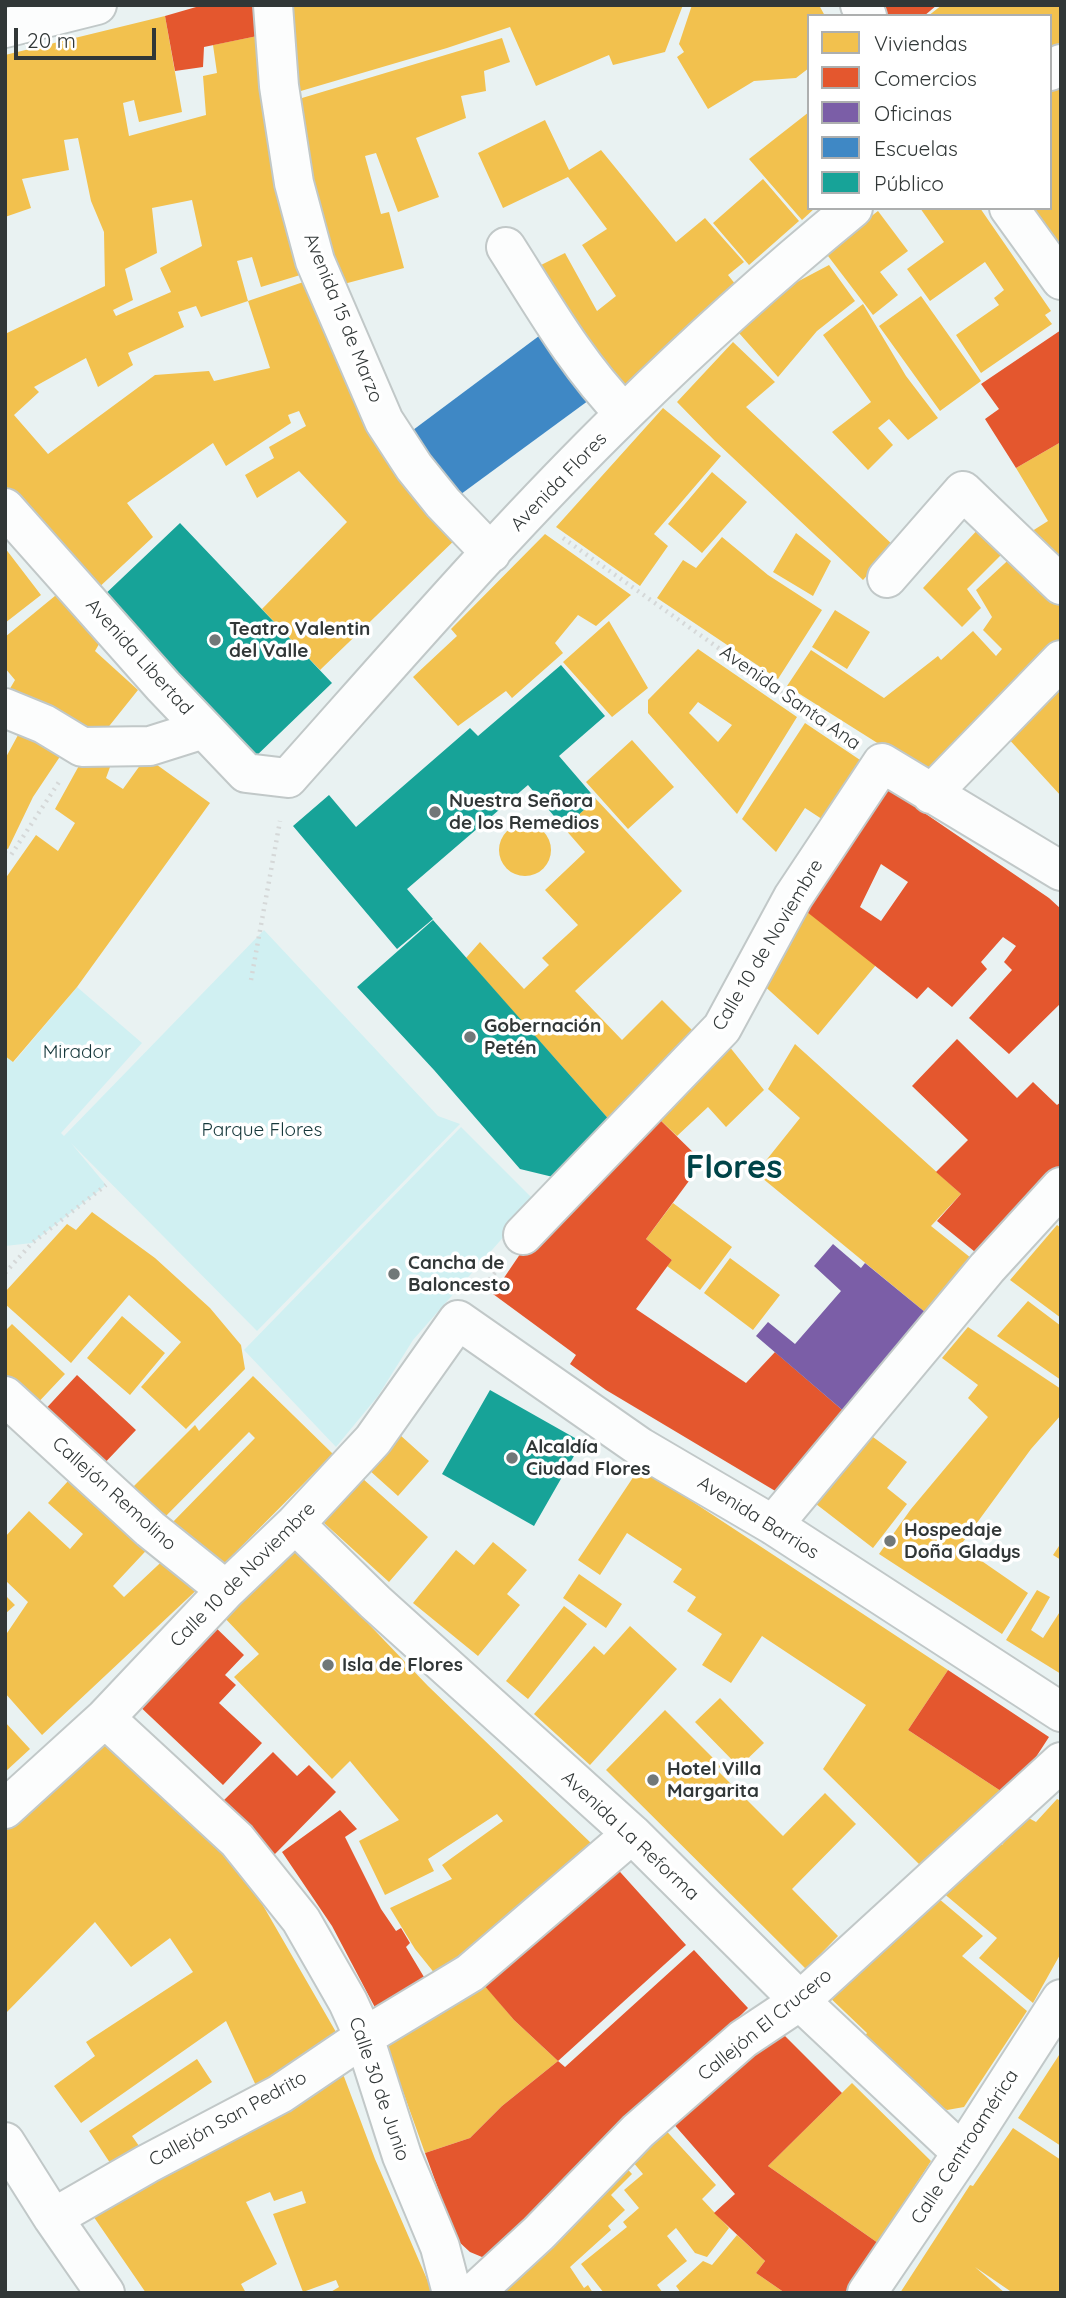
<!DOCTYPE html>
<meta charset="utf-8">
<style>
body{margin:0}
#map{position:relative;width:1066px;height:2298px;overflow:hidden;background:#e9f2f2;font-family:Quicksand,sans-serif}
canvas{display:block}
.frame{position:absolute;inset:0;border:7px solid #313737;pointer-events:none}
.legend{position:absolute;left:807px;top:14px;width:245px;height:196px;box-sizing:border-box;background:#fff;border:2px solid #adafaf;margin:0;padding:9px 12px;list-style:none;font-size:21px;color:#313737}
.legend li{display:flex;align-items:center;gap:14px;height:35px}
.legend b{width:35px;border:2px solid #adafaf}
.scale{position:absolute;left:14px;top:28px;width:142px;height:32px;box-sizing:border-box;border:4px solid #313737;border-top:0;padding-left:9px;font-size:21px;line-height:24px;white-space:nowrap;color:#313737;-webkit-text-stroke:5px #fff;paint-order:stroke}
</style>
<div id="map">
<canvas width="1066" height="2298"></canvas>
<div class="frame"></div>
<ul class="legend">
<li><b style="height:19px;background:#f2c14e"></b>Viviendas</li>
<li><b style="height:19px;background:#e4572e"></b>Comercios</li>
<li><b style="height:19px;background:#7b5ea7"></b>Oficinas</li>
<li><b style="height:19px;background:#3f88c5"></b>Escuelas</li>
<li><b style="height:19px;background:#17a398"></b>Público</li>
</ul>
<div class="scale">20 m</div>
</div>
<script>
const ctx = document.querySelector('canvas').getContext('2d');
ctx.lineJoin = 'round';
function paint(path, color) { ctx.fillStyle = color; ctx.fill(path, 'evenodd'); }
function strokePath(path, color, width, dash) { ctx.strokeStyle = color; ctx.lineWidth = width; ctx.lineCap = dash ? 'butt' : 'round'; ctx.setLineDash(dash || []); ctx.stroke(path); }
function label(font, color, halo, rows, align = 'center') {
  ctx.font = font + ' Quicksand,sans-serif'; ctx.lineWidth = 7; ctx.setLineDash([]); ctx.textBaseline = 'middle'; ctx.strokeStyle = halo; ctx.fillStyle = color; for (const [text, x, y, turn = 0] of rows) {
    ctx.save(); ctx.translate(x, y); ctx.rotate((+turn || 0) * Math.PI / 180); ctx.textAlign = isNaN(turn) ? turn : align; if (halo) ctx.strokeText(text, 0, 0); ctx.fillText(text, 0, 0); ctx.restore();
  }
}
paint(new Path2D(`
 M264 930 438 1116 460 1124 257 1331 71 1143 106 1185 32 1243 5 1246V1056L14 1062 77 987 142 1043 61 1133 64 1136Z
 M461 1127 532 1198 528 1209 413 1340 378 1396 336 1447 244 1350Z`), '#d0f0f2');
paint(new Path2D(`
 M281 5H683L665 52 613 65 609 55 536 86 510 27 447 48 294 93Z
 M692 5H819L825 16H809V68L796 78 754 81 708 109 677 57 684 52 679 44Z
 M942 5H1011L1012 7 1015 5H1061V56L1050 64V16H928Z
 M165 16 182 112 139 122 134 100 123 103 129 136 206 115 203 76 217 73 213 45 267 34 310 272 261 287 252 257 237 261 248 301 201 317 196 306 178 312 184 327 128 353 133 365 98 387 86 358 34 387 39 392 14 415 48 454 155 375 209 371 214 381 270 368 248 301 315 278 460 535 320 670 262 609 347 522 299 471 257 498 245 475 274 458 269 447 306 426 299 411 288 415 291 423 226 466 213 443 127 503 153 537 94 592 5 487V334L105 286 104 232 91 201 78 138 64 140 69 170 22 179 31 208 5 217V55ZM192 200 202 246 160 268 171 292 116 316 113 310 133 300 125 269 157 253 152 208Z
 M502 38 510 62 484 71 486 91 461 96 466 118 416 138 439 197 398 212 376 153 365 156 381 214 389 212 404 268 340 285 292 101Z
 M1061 69V248L1031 208H1050V77Z
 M809 112V208H815L802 220 749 159Z
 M545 120 569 170 601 150 676 242 705 218 744 262 728 275 736 285 616 395 529 271 565 253 597 311 616 296 582 245 607 229 568 177 503 208 478 153Z
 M763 179 799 221 749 265 713 223Z
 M920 208H980L1051 311 1045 315 1052 324 981 373 956 335 999 305 994 298 1004 290 985 262 930 301 907 269 944 242Z
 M878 211 908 251 880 272 898 295 873 315 825 252Z
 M829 265 855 301 817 331 778 377 739 333 778 292Z
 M921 296 981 381 940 411 879 326Z
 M863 304 906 376 938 418 908 440 889 419 878 428 893 445 868 470 832 432 871 402 823 335Z
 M733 342 775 382 746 407 894 546 863 580 715 441 677 402Z
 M663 408 721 456 654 534 668 546 640 586 556 527Z
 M1061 442V568L1029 533 1048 521 1016 468Z
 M712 472 747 502 702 553 668 524Z
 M982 525 1008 548 967 589 981 608 962 627 923 588Z
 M796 533 831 561 813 596 773 572Z
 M545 534 631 595 596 626 578 615 555 643 563 653 512 698 506 691 458 726 413 677 457 636 451 629Z
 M722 537 768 575 822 610 778 679 657 598 683 560 696 568Z
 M5 548 41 595 5 623Z
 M1018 551 1061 592V652L925 773 787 686 811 650 884 698 938 656 941 660 973 631 996 656 1002 649 983 630 992 617 976 590Z
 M61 591 102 639 95 651 138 690 98 740 5 697 15 680 5 668V637Z
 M835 610 870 632 847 669 812 647Z
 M609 621 648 688 612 717 563 662Z
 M698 649 797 717 737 814 648 713V700ZM698 702 732 725 718 742 689 713Z
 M1061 689V796L1006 736Z
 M805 723 869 766 831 825 805 808 776 852 742 819Z
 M24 724 65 749 33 797 8 849 5 848V759Z
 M632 740 674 787 628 829 586 782Z
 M86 753 113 759 106 778 123 789 146 757 210 803 77 987 13 1062 5 1056V879L36 835 58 851 75 823 55 809Z
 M596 799 682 891 575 991 622 1040 662 1000 700 1038 613 1124 466 958 480 942 524 989 549 965 542 958 578 925 545 890 585 852 564 828Z
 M499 850a26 26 0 1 1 52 0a26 26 0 1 1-52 0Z
 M802 907 876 965 818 1035 759 981Z
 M725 1041 764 1090 726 1127 708 1107 677 1136 652 1112Z
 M795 1044 961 1194 931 1226 976 1262 931 1317 756 1173 800 1118 768 1089Z
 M673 1203 732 1247 700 1290 667 1266 672 1260 646 1239Z
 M92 1212 155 1258 210 1308 241 1345 245 1369 186 1429 141 1387 181 1342 129 1295 71 1363 5 1304V1292L67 1224 76 1230Z
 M1057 1225 1061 1228V1318L1010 1280Z
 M730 1258 780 1295 753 1330 704 1293Z
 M1028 1301 1061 1326V1380L997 1336Z
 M122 1316 165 1353 130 1395 87 1358Z
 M12 1324 65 1374 32 1409 5 1383V1331Z
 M968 1327 1061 1389V1415L1031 1449 960 1546 1028 1593 1002 1634 879 1554 911 1509 988 1417 968 1398 978 1385 942 1358Z
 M253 1376 333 1454 216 1572 169 1526 255 1438 249 1432 157 1525 126 1494 195 1425 199 1431Z
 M400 1435 429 1461 398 1496 369 1470Z
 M873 1437 907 1462 887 1488 907 1504 873 1548 816 1504 833 1473Z
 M640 1467 948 1670 908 1730 1010 1797 921 1866 823 1769 866 1705 762 1636 731 1683 702 1665 722 1634 687 1611 696 1597 673 1582 682 1569 627 1533 600 1575 578 1560Z
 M79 1469 156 1540 113 1586 124 1597 173 1551 203 1584 42 1735 5 1693V1636L28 1602 5 1580V1537L29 1511 70 1549 83 1534 48 1503Z
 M362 1478 428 1537 389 1582 323 1522Z
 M493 1542 527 1570 507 1594 520 1605 478 1656 413 1603 456 1550 474 1565Z
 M1061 1543V1560L1053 1555Z
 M292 1544 428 1686 592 1844 440 1980 415 1949 390 1908 452 1879 442 1865 503 1821 497 1814 428 1859 434 1871 385 1895 359 1841 399 1820 350 1761 332 1779 234 1677 259 1654 221 1614Z
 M579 1574 622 1604 606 1628 563 1598Z
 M1037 1590 1050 1597 1031 1630 1043 1638 1061 1610V1674L1006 1640Z
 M5 1595 15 1605 5 1614Z
 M564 1606 587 1624 528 1699 506 1681Z
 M630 1626 677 1669 590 1765 534 1714 594 1646 604 1655Z
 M720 1698 764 1743 739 1767 695 1722Z
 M665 1710 721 1766 717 1770 783 1836 825 1793 856 1824 792 1889 838 1936 806 1969 606 1770Z
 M5 1722 30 1749 5 1772Z
 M103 1743 232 1863 257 1895 340 2039 258 2090 226 2021 81 2123 54 2086 95 2056 86 2042 193 1972 170 1938 131 1967 95 1922 5 2014V1831Z
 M1057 1799 1061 1801V1953L1033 2003 979 1958 997 1938 942 1892 995 1840 1002 1845 1025 1816 1036 1822Z
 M938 1898 983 1936 962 1956 1027 2011 964 2107 947 2110 936 2103 863 2039 867 2033 824 1992Z
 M483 1983 514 2020 558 2061 502 2106 470 2138 425 2153 382 2033Z
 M1061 2052V2146L1018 2118Z
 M197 2059 212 2082 132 2136 144 2153 116 2172 89 2131Z
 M340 2066 375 2159 433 2293H329L339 2287 336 2280 303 2292 273 2214 306 2203 302 2191 274 2201 270 2192 246 2202 277 2264 241 2284 246 2293H146L89 2210Z
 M852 2083 931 2161 878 2243 768 2166Z
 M660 2124 716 2185 702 2199 729 2228 707 2257 695 2253 676 2228 667 2236 687 2261 657 2285 663 2293H604L581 2264 627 2227 623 2222 639 2208 624 2190 643 2174 627 2155Z
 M1013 2128 1061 2160V2293H1013L975 2267 1005 2293H900L970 2185 973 2186Z
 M619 2160 632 2174 611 2195 625 2210 608 2226 611 2230 570 2267 584 2288 588 2285 593 2293H490Z
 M737 2235 765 2261 756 2273 785 2293H681L676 2286 703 2261 712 2265Z`), '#f2c14e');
paint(new Path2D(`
 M203 5H262L267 34 204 47 203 67 175 71 165 16Z
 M873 5H937L924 16H880Z
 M1061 330V442L1016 468 985 419 999 409 981 384Z
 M879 782 1049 898 1061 909V1003L1009 1054 969 1018 1012 970 1004 962 1016 946 1003 937 981 962 987 969 952 1007 928 987 917 999 807 912 850 840ZM881 864 908 882 881 921 860 907Z
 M957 1039 1017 1098 1033 1082 1057 1105 1061 1102V1171L980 1256 937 1221 961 1194 936 1172 968 1140 912 1086Z
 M652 1112 703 1162 646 1239 672 1260 636 1309 746 1383 775 1352 847 1414 782 1495 606 1390 570 1364 576 1355 493 1294 533 1235Z
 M77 1375 136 1430 99 1469 40 1415Z
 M209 1621 244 1655 225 1675 236 1685 219 1703 262 1743 223 1785 134 1701Z
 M948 1670 1049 1737 1010 1797 908 1730Z
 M273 1752 297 1776 309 1765 336 1792 273 1856 221 1803Z
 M340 1810 357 1829 345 1837 381 1909 396 1931 401 1928 410 1943 406 1947 430 1987 380 2017 332 1926 282 1852Z
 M612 1863 686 1945 558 2061 514 2020 477 1977Z
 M694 1950 748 2008 625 2131 496 2254 482 2257 470 2252 457 2240 425 2153 470 2138 502 2106 558 2061 565 2067Z
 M777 2028 842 2093 768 2166 878 2243 845 2293H785L756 2273 765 2261 714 2213 735 2194 664 2113Z`), '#e4572e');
paint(new Path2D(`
 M833 1244 861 1268 865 1263 931 1317 847 1414 756 1336 768 1322 795 1344 841 1291 814 1266Z`), '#7b5ea7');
paint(new Path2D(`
 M547 330 596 395 457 497 409 433Z`), '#3f88c5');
paint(new Path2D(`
 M180 523 332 683 253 759 100 599Z
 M561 665 605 716 559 756 596 799 564 828 528 785 407 889 433 919 397 949 293 826 329 795 356 827 470 728 478 736Z
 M433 920 613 1124 553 1177 520 1169 434 1070 357 987Z
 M490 1390 582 1442 534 1526 442 1474Z`), '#17a398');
const minor = new Path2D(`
 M273 5 279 86 294 183 315 261 384 421 414 467 443 503 491 553
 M860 5 867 16
 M5 28 97 5
 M1050 71 1061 64
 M1009 208 1061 280
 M506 247C543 305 577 365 624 413
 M5 508 163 686 246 773 288 778C398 655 506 529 625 413 698 341 774 273 853 208
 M887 578 963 491 1061 585
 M5 708 44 724 82 747 150 746 204 729
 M931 794 1061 660
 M523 1235 722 1028 793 897 882 763 1061 871
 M5 1396 150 1529 226 1590
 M295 1524 375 1602 632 1834 800 2001 962 2153
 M773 1525 987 1268 1061 1187
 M105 1718 237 1840 301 1920 348 2002 364 2037 402 2156 440 2247 452 2293
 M5 1809 105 1718 226 1590 295 1524 373 1440 458 1320 640 1447 773 1525 1061 1712
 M5 2142 53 2218 105 2293
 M53 2218 147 2164 280 2094 364 2037 470 1973 632 1834
 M474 2293 539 2233 638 2131 743 2039 800 2001 1061 1762
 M867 2293 962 2153 1061 1999`);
strokePath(minor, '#c1c8c8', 42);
strokePath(new Path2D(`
 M563 538 847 739
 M5 853 11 855 59 782
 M251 980 280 821
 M5 1273 32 1243 106 1185
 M485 1285 497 1270`), '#d5d8d8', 4.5, [2, 5]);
strokePath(minor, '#fcfdfd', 38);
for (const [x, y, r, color] of [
 [215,640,7,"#717878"],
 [435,812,7,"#717878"],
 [470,1037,7,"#717878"],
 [394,1274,7,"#717878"],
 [512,1458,7,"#717878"],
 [890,1541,7,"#717878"],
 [328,1665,7,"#717878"],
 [653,1780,7,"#717878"]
]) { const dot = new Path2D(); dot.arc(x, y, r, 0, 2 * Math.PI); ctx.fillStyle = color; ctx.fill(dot); strokePath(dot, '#fff', 2.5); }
label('19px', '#313737', '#fff', [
 ["Avenida 15 de Marzo",343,318,68],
 ["Avenida Flores",559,482,-46],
 ["Avenida Libertad",139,657,48],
 ["Avenida Santa Ana",790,698,35],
 ["Calle 10 de Noviembre",768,945,-59],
 ["Callejón Remolino",114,1494,42],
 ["Avenida Barrios",758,1518,32],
 ["Calle 10 de Noviembre",243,1575,-45],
 ["Avenida La Reforma",630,1836,43],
 ["Callejón El Crucero",765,2025,-39],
 ["Calle 30 de Junio",379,2089,71],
 ["Callejón San Pedrito",228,2119,-29],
 ["Calle Centroamérica",965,2147,-57]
]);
label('bold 19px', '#313737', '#fff', [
 ["Teatro Valentin",229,629],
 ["del Valle",229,651],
 ["Nuestra Señora",449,801],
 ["de los Remedios",449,823],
 ["Gobernación",484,1026],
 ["Petén",484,1048],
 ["Cancha de",408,1263],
 ["Baloncesto",408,1285],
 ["Alcaldía",526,1447],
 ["Ciudad Flores",526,1469],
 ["Hospedaje",904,1530],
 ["Doña Gladys",904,1552],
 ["Isla de Flores",342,1665],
 ["Hotel Villa",667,1769],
 ["Margarita",667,1791]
], 'left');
label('19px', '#15373a', '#fff', [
 ["Mirador",77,1052],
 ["Parque Flores",262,1130]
]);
label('bold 33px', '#004448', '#fff', [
 ["Flores",734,1168]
]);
</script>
